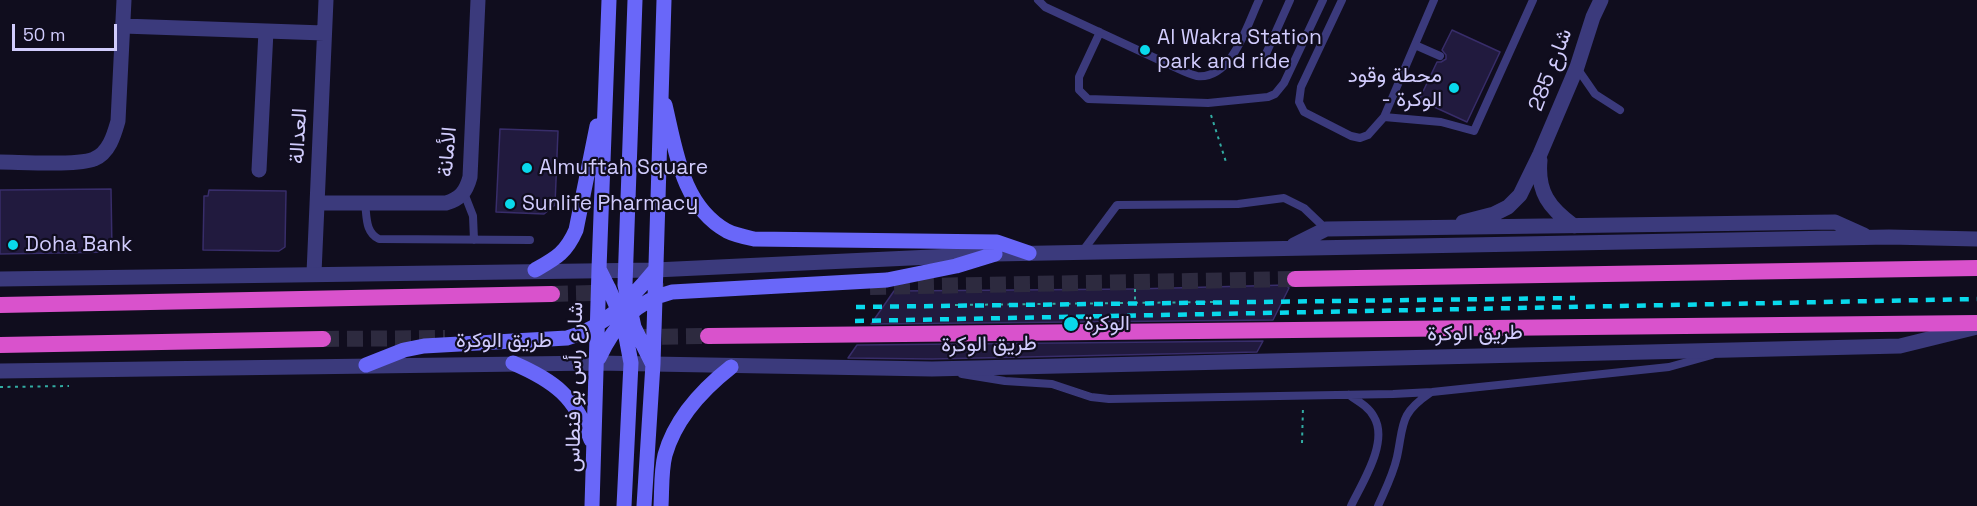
<!DOCTYPE html>
<meta charset="utf-8">
<style>
body{margin:0}
#map{position:relative;width:1977px;height:506px;overflow:hidden;background:#100d1e;font-family:"Space Grotesk",sans-serif}
canvas{display:block}
.scale{position:absolute;left:12px;top:24px;width:105px;height:27px;box-sizing:border-box;border:3px solid #d1ccfd;border-top:0;padding-left:8px;font-size:18px;line-height:21px;white-space:nowrap;color:#d1ccfd;-webkit-text-stroke:4px #100d1e;paint-order:stroke}
</style>
<div id="map">
<canvas width="1977" height="506"></canvas>
<div class="scale">50 m</div>
</div>
<script>
const ctx = document.querySelector('canvas').getContext('2d');
ctx.lineJoin = 'round';
function paint(path, color) { ctx.fillStyle = color; ctx.fill(path, 'evenodd'); }
function strokePath(path, color, width, dash) { ctx.strokeStyle = color; ctx.lineWidth = width; ctx.lineCap = dash ? 'butt' : 'round'; ctx.setLineDash(dash || []); ctx.stroke(path); }
function label(font, color, halo, rows, align = 'center') {
  ctx.font = font + ' "Space Grotesk",Vazirmatn,sans-serif'; ctx.lineWidth = 4.5; ctx.setLineDash([]); ctx.textBaseline = 'middle'; ctx.strokeStyle = halo; ctx.fillStyle = color; for (const [text, x, y, turn = 0] of rows) {
    ctx.save(); ctx.translate(x, y); ctx.rotate((+turn || 0) * Math.PI / 180); ctx.textAlign = isNaN(turn) ? turn : align; if (halo) ctx.strokeText(text, 0, 0); ctx.fillText(text, 0, 0); ctx.restore();
  }
}
const building = new Path2D(`
 M1452 30 1500 52 1467 122 1419 100 1437 62H1441L1446 59V55L1442 50Z
 M500 129 558 131 555 205 544 214 496 212Z
 M111 189 112 252 0 254V190Z
 M209 190 286 191 285 247 279 251 203 250 204 196H208Z
 M1286 285 1289 288 1273 320 871 324 894 291 1135 289Z
 M1263 341 1257 352 932 359 848 358 857 345Z`);
paint(building, '#211a3e');
strokePath(building, '#382d6a', 1.5);
strokePath(new Path2D(`
 M870 287 1295 279
 M552 294 670 291
 M638 337 708 336
 M323 339 445 338`), '#2d2a3f', 16, [16, 8]);
strokePath(new Path2D(`
 M1211 115 1226 162
 M1135 289V303
 M955 305 1213 302
 M0 387 69 386
 M1302 443 1303 407`), '#32aba2', 2, [3, 4.5]);
strokePath(new Path2D(`
 M1038 0 1045 7 1170 65C1179 69 1188 74 1197 76 1232 80 1247 25 1259 0
 M1342 0 1301 87 1299 102 1304 112 1351 136 1360 138 1368 135 1384 117 1441 122 1474 131 1533 0
 M1100 32 1079 77V90L1088 99 1208 103 1268 97 1275 94 1284 83 1323 0
 M1415 45 1440 56
 M1265 56 1290 0
 M1577 68 1595 94 1620 110
 M1384 117 1434 0
 M464 193 473 216 474 240
 M365 203C367 217 365 232 379 239L530 240
 M1082 252 1117 205 1238 204 1284 198 1304 208 1326 229
 M962 374 1005 381 1052 384 1091 397 1109 399 1393 394 1432 392 1669 367 1712 355
 M1349 395C1358 401 1369 407 1374 417 1389 442 1362 483 1351 506
 M1378 506C1385 490 1393 475 1397 457 1404 424 1399 414 1430 393`), '#3b3a7c', 8);
strokePath(new Path2D(`
 M123 26 324 33
 M0 162C20 162 78 166 94 159 109 153 114 135 118 121L124 0
 M259 170 266 31
 M317 203H446C460 199 466 192 470 177L478 0
 M314 273 326 0`), '#3b3a7c', 15);
strokePath(new Path2D(`
 M1540 160C1537 192 1549 208 1574 226
 M1463 222 1494 214 1508 207 1520 195 1540 154 1577 67 1593 17 1601 0
 M1294 245 1326 229 1835 222 1864 235
 M0 279 655 270 995 254 1889 237 1977 239
 M0 371 597 363 932 369 1900 346 1977 327`), '#3b3a7c', 15);
strokePath(new Path2D(`
 M635 0 625 285 634 327 652 363
 M665 105C676 151 682 206 727 231 735 235 745 237 754 239L997 242 1029 253
 M599 269 609 289 623 321 631 363 624 506
 M535 270C556 258 566 253 576 230L597 126
 M599 358C614 325 636 301 672 292L887 280 956 266 995 254
 M513 363C555 381 575 397 591 440
 M366 365 404 350 424 346 567 338C604 328 631 299 655 270
 M592 506 599 269 609 0
 M644 506 653 364 664 0
 M661 506C662 489 661 471 665 455 675 419 703 389 731 367`), '#6967f9', 15);
strokePath(new Path2D(`
 M1295 279 1977 268
 M0 305 552 294
 M708 336 1977 323
 M0 345 323 339`), '#d952cc', 16);
strokePath(new Path2D(`
 M856 307 1575 298
 M855 321 1977 299`), '#09d9ec', 4.5, [9, 8]);
for (const [x, y, r, color] of [
 [1145,50,6,"#09d9ec"],
 [1454,88,6,"#09d9ec"],
 [527,168,6,"#09d9ec"],
 [510,204,6,"#09d9ec"],
 [13,245,6,"#09d9ec"],
 [1071,324,8,"#09d9ec"]
]) { const dot = new Path2D(); dot.arc(x, y, r, 0, 2 * Math.PI); ctx.fillStyle = color; ctx.fill(dot); strokePath(dot, '#100d1e', 2); }
label('21px', '#d1ccfd', '#100d1e', [
 ["Al Wakra Station",1157,38],
 ["park and ride",1157,62],
 ["محطة وقود",1442,76,"right"],
 ["- الوكرة",1442,100,"right"],
 ["Almuftah Square",539,168],
 ["Sunlife Pharmacy",522,204],
 ["Doha Bank",25,245],
 ["الوكرة",1084,324]
], 'left');
label('21px', '#d1ccfd', '#100d1e', [
 ["شارع 285",1551,70,-69],
 ["العدالة",299,136,-87],
 ["الأمانة",448,152,-85],
 ["طريق الوكرة",1475,334,-1],
 ["طريق الوكرة",504,341],
 ["طريق الوكرة",989,345,-1],
 ["شارع رأس بو فنطاس",575,387,-89]
]);
</script>
